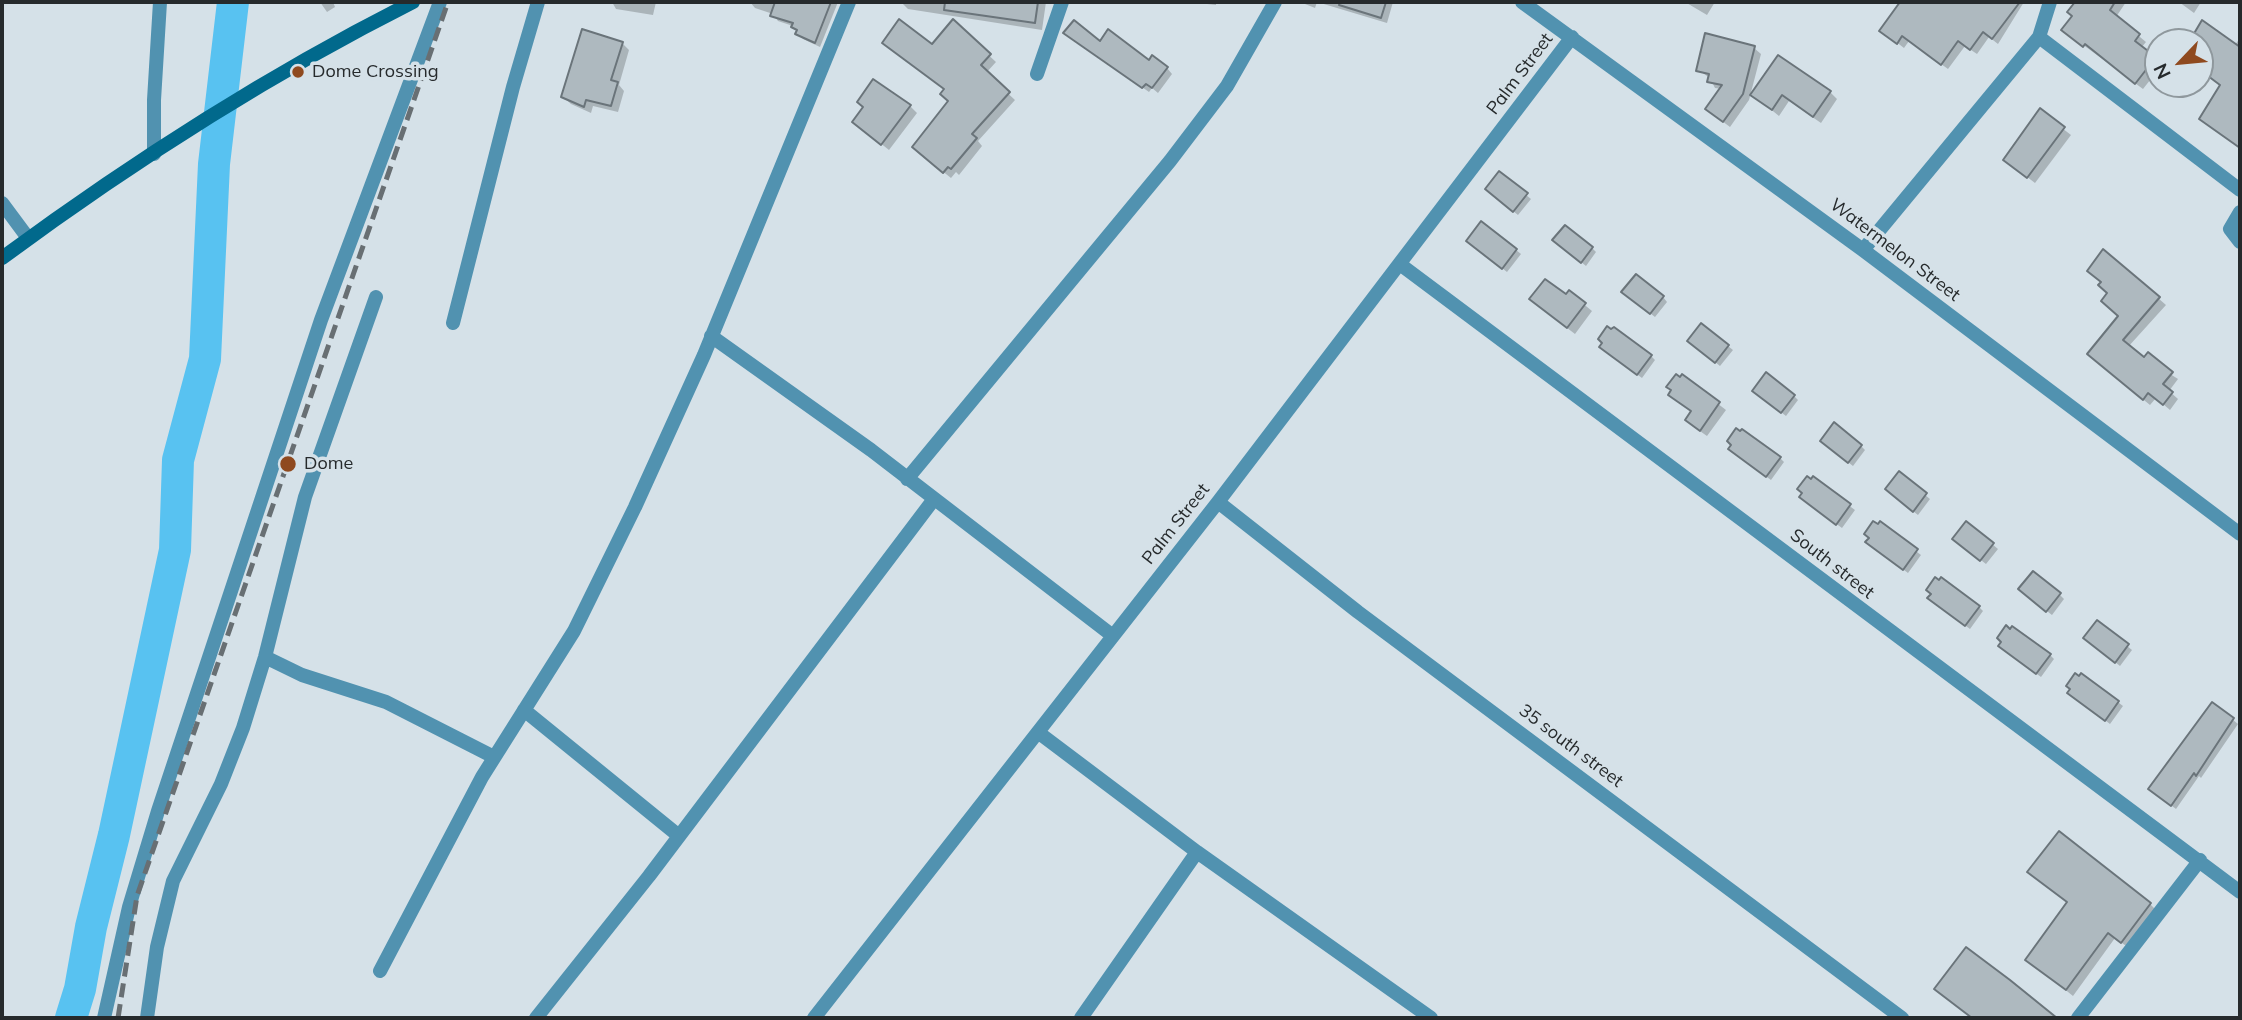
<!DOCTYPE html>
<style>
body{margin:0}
#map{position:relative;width:2242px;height:1020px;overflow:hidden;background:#d5e1e8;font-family:Mulish,sans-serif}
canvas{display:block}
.frame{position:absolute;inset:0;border:4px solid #262a2c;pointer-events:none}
.north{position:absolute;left:2144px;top:28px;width:70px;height:70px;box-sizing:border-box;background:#d5e1e8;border:2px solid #8f989d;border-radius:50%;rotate:244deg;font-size:19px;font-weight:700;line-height:28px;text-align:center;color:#262a2c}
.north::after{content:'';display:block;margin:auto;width:24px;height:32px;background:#8f4a1f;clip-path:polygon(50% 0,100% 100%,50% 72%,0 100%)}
</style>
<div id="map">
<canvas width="2242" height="1020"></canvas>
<div class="frame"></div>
<div class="north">N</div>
</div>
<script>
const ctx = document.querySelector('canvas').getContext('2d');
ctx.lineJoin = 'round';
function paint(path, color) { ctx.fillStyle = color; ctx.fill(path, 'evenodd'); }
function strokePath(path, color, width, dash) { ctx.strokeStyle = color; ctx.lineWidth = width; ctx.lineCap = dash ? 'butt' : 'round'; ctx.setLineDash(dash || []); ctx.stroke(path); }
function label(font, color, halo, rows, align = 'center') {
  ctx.font = font + ' Mulish,sans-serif'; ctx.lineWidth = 7; ctx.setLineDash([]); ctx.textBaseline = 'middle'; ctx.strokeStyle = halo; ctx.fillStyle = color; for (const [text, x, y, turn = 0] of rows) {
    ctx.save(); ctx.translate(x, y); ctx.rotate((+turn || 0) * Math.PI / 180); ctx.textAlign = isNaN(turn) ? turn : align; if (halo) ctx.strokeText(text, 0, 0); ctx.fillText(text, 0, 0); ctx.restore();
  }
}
paint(new Path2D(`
 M320 2H333L335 7 327 12Z
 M612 2H656L653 15 616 9Z
 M750 2H838L820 47 803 39 793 26 778 21 773 14 755 8Z
 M901 2H1046L1042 30 908 9Z
 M1189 2H1216V5Z
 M1300 2H1393L1387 23 1317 2 1315 8Z
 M1685 2H1715L1707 15Z
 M1902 2H2024L1998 44 1989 37 1977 54 1965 46 1948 69 1909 41 1904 48 1882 31Z
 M2077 2H2126L2116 17 2146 42 2141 48 2158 62V70L2143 89 2063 30 2073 16 2069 12Z
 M2179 2H2201L2194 13Z
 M953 22 996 62 986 73 1015 100 978 141 982 146 959 175 956 172 951 178 921 154 950 102 945 90 884 43 932 46Z
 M2202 22 2235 45 2240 38V149L2201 118 2221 86 2200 71V42H2190Z
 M1065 33 1167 68 1172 74 1158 93 1152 88 1149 92Z
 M622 43 629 50 619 85 624 91 618 112 593 106 591 113 571 104 563 97Z
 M1754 48 1761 54 1749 100 1730 127 1714 115 1722 89 1715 88 1710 78 1698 70Z
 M1830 92 1837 99 1821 123 1789 101 1779 116 1753 95Z
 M910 106 917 113 889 150 854 122 865 108Z
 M2040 111 2071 135 2035 183 2005 160Z
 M1492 194 1526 195 1531 199 1518 215Z
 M1559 244 1592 248 1596 252 1586 266Z
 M1473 245 1516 250 1521 254 1507 272Z
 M2104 251 2166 305 2128 347 2178 379 2169 391 2178 399 2170 410 2156 398 2150 405 2096 361 2120 316 2103 283Z
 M1569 292 1592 311 1575 334 1538 306 1566 297Z
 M1628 296 1663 297 1667 302 1655 317Z
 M1701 325 1733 350 1720 366 1694 345Z
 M1606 352 1651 356 1655 360 1642 378Z
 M1682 376 1726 410 1707 436 1694 427 1692 412 1670 394Z
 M1759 395 1794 396 1798 400 1786 416Z
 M1826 445 1861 446 1865 450 1853 466Z
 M1735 454 1780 458 1784 462 1771 480Z
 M1899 474 1930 499 1918 515 1891 494Z
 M1813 479 1855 510 1842 528 1805 501Z
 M1967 523 1998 549 1986 564 1959 543Z
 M1880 524 1921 555 1908 573 1872 546Z
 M1932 594 1979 607 1983 611 1970 629 1934 602Z
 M2025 594 2060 595 2064 599 2052 615Z
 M2097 622 2132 650 2120 666 2090 642Z
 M2005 651 2050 655 2054 659 2041 677Z
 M2082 675 2123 706 2110 724 2069 693Z
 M2213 704 2238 724 2201 778 2199 776 2176 809 2155 793Z
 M2037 878 2150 904 2157 911 2129 948 2115 938 2073 996 2027 959 2068 903Z`), '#0003');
strokePath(new Path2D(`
 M71 1018 80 989 91 927 114 835 175 550 178 460 205 359 214 164 233 2`), '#58c2f1', 32);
const building = new Path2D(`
 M775 2H831L815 43 795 34 797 30 791 27 793 23 770 16Z
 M945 2H1038L1035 23 944 10Z
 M1340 2H1386L1381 18 1339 5Z
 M1900 2H2020L1992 39 1983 32 1970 50 1958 41 1941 65 1902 36 1897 44 1879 31Z
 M2075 2H2115L2110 10 2140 34 2135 41 2156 57 2135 84 2085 44 2083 47 2061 30 2072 16 2067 12Z
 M899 19 932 44 953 19 991 54 981 65 1010 92 972 134 977 138 951 169 948 167 943 173 912 147 948 101 940 94 944 89 882 43Z
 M1074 20 1100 41 1108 29 1149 60 1152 55 1168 67 1152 88 1146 84 1142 88 1063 33Z
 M2202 20 2240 47V148L2199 119 2220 85 2200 70V42H2189Z
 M582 29 623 42 611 80 618 82 611 106 586 100 584 107 561 97Z
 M1705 33 1755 46 1743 94 1723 122 1705 109 1722 85 1707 82 1709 74 1696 71Z
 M1778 55 1831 91 1813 117 1782 95 1772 110 1750 95Z
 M873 79 911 105 881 145 852 122 863 107 857 102Z
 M2040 108 2065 127 2027 178 2003 160Z
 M1499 171 1528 193 1513 212 1485 189Z
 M1481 221 1517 249 1502 269 1466 241Z
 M1565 225 1593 247 1581 263 1552 240Z
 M2103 249 2160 297 2123 340 2144 357 2148 352 2173 372 2163 384 2173 392 2163 405 2148 393 2143 400 2087 354 2118 316 2101 301 2107 293 2098 285 2101 282 2087 271Z
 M1636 274 1664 296 1650 314 1621 292Z
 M1545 279 1566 294 1569 290 1586 303 1567 328 1529 299Z
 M1701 323 1729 345 1715 363 1687 341Z
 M1607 326 1611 329 1614 327 1652 355 1637 375 1599 347 1602 343 1598 339Z
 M1766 372 1795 395 1781 413 1752 391Z
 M1676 374 1680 377 1682 374 1720 402 1700 431 1685 420 1691 411 1668 395 1671 390 1666 387Z
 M1834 422 1862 445 1848 463 1820 441Z
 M1736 428 1740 431 1742 429 1781 457 1766 477 1728 449 1731 445 1727 441Z
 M1899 471 1927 493 1913 512 1885 489Z
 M1807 476 1811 479 1813 476 1851 504 1836 525 1799 497 1802 493 1797 489Z
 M1873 521 1878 524 1880 521 1918 549 1903 570 1865 542 1869 538 1864 534Z
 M1966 521 1994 543 1980 561 1952 539Z
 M2033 571 2061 593 2046 612 2018 589Z
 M1935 577 1939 580 1941 577 1980 606 1965 626 1927 598 1931 594 1926 590Z
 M2097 620 2129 644 2115 663 2083 638Z
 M2006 625 2010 629 2012 626 2051 654 2036 674 1998 646 2001 642 1997 638Z
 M2075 673 2079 676 2081 673 2119 701 2105 721 2067 693 2070 689 2066 686Z
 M2212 702 2234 718 2196 776 2194 773 2171 806 2148 789Z
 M2059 831 2151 903 2121 943 2108 933 2066 990 2025 960 2067 902 2027 872Z
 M1966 947 2010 980 2057 1018H1972L1934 989Z`);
paint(building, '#aeb9bf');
strokePath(building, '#6a747a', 2);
strokePath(new Path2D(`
 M1522 2 1863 250 2240 534
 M2039 37 2240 190
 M1037 74 1062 2
 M2 203 28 238
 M2240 212 2230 229 2240 242
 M1863 250 2039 37 2050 2
 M1401 265 2240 892
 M453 323 513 87 538 2
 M711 336 871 450 1113 636
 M907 479 1170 161 1227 86 1275 2
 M1218 502 1358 612 1902 1018
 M265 657 302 675 386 702 494 757
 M524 710 679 836
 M1039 733 1197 852 1431 1018
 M380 971 482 777 574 631 635 507 704 355 849 2
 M104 1018 129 907 158 811 321 320 440 2
 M147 1018 157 947 173 881 221 784 243 728 265 657 305 497 376 297
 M536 1018 649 876 934 499
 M814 1018 1218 502 1572 37
 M1081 1018 1197 852
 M2078 1018 2200 860`), '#5192b0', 14);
strokePath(new Path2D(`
 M154 154V100L160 2`), '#5192b0', 14);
strokePath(new Path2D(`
 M2 258C131 163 270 74 413 2`), '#01698c', 14);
strokePath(new Path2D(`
 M118 1018 137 896 448 2`), '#686f73', 5, [14, 7]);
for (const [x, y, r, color] of [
 [298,72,7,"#8f4a1f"],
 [288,464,9,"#8f4a1f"]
]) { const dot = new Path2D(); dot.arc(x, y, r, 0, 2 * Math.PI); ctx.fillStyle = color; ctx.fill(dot); strokePath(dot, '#d5e1e8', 2.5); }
label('18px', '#262a2c', '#d5e1e8', [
 ["Dome Crossing",312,72],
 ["Dome",304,464]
], 'left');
label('18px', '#262a2c', '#d5e1e8', [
 ["Palm Street",1520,74,-53],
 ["Watermelon Street",1895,250,37],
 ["Palm Street",1176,524,-52],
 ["South street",1832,564,38],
 ["35 south street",1571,746,37]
]);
</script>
